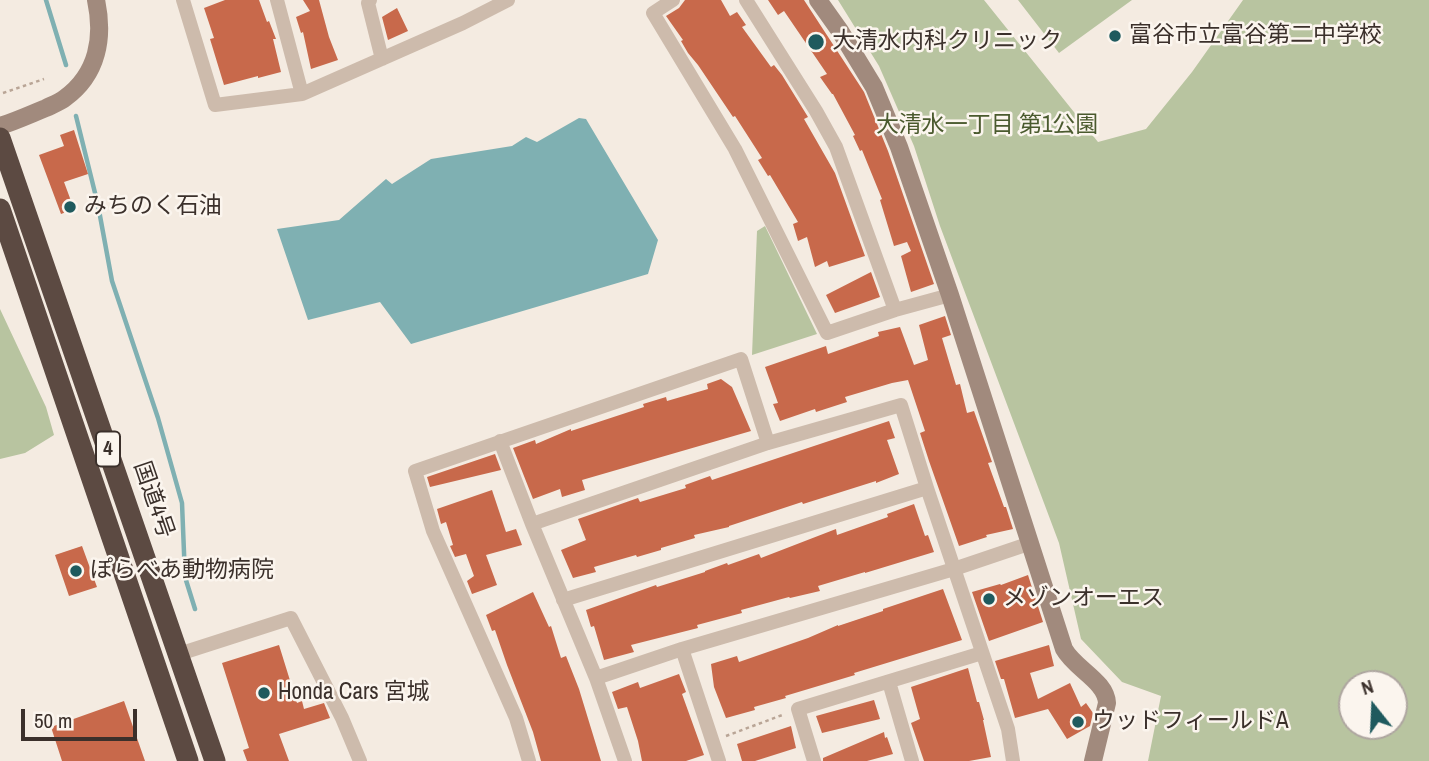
<!DOCTYPE html>
<meta charset="utf-8">
<style>
body{margin:0}
#map{position:relative;width:1429px;height:761px;overflow:hidden;background:#f4ebe1;font-family:"Archivo Narrow",sans-serif}
canvas{display:block}
.north{position:absolute;left:1338px;top:670px;width:70px;height:70px;box-sizing:border-box;background:#fbf5ee;border:2px solid #aea6a0;border-radius:50%;rotate:342deg;font-size:19px;font-weight:700;line-height:28px;text-align:center;color:#3b302b}
.north::after{content:'';display:block;margin:auto;width:24px;height:32px;background:#1f5a5e;clip-path:polygon(50% 0,100% 100%,50% 72%,0 100%)}
.scale{position:absolute;left:21px;top:709px;width:116px;height:32px;box-sizing:border-box;border:4px solid #3b302b;border-top:0;padding-left:9px;font-size:21px;line-height:24px;white-space:nowrap;color:#3b302b;-webkit-text-stroke:5px #fbf5ee;paint-order:stroke}
</style>
<div id="map">
<canvas width="1429" height="761"></canvas>
<div class="north">N</div>
<div class="scale">50 m</div>
</div>
<script>
const ctx = document.querySelector('canvas').getContext('2d');
ctx.lineJoin = 'round';
function paint(path, color) { ctx.fillStyle = color; ctx.fill(path, 'evenodd'); }
function strokePath(path, color, width, dash) { ctx.strokeStyle = color; ctx.lineWidth = width; ctx.lineCap = dash ? 'butt' : 'round'; ctx.setLineDash(dash || []); ctx.stroke(path); }
function label(font, color, halo, rows, align = 'center') {
  ctx.font = font + ' "Archivo Narrow","Noto Sans JP",sans-serif'; ctx.lineWidth = 5; ctx.setLineDash([]); ctx.textBaseline = 'middle'; ctx.strokeStyle = halo; ctx.fillStyle = color; for (const [text, x, y, turn = 0] of rows) {
    ctx.save(); ctx.translate(x, y); ctx.rotate((+turn || 0) * Math.PI / 180); ctx.textAlign = isNaN(turn) ? turn : align; if (halo) ctx.strokeText(text, 0, 0); ctx.fillText(text, 0, 0); ctx.restore();
  }
}
paint(new Path2D(`
 M838 0H984L1098 142 1146 129 1192 72 1243 0H1429V761H1148L1161 696 1122 682 1081 639 1059 543 940 226 914 146 879 66ZM1352 684H1394V726H1352Z
 M1018 0H1132L1059 53Z
 M765 226 817 334 752 355 757 231Z
 M0 309 46 407 54 435 25 453 0 459Z`), '#b8c4a0');
paint(new Path2D(`
 M579 118 586 119 658 240 648 274 411 344 380 302 308 320 277 229 339 220 386 179 392 184 431 159 512 146 526 137 537 142Z`), '#7fb0b2');
strokePath(new Path2D(`
 M46 0 66 65
 M76 116 98 205 112 281 158 418 182 503 185 577 195 609`), '#7fb0b2', 4.5);
paint(new Path2D(`
 M225 0H259L267 22 269 21 276 39H273L281 72 258 78V76L224 85 210 39 214 38 204 8Z
 M303 0H319L329 37 338 60 311 69 303 32 301 33 296 17 310 11Z
 M685 0H721L730 16 737 12 746 25 742 27 771 67 774 65 782 75 808 117 804 119 835 173 865 256 829 267 827 261 815 267 807 237 798 241 793 224 798 222 770 175 768 176 758 160 762 158 735 116 733 117 698 65 688 53 681 41 683 40 666 16 679 8Z
 M768 0H804L864 92 888 151 934 284 911 292 901 256 911 251 907 242 894 246 880 200 882 199 862 150 860 151 853 136 855 135 833 94H832L820 77 827 74 784 11 778 15Z
 M397 8 408 31 388 40 382 17Z
 M74 130 88 174 64 182 74 209 61 214 39 155 64 146 60 135Z
 M871 272 880 297 835 313 826 295Z
 M945 316 951 335 942 338 956 385 960 384 967 413 974 411 992 462 988 463 1004 507H1006L1013 529 986 535 987 537 959 546 929 461 920 433 925 431 908 380 892 383 845 397 847 402 816 412 815 409 780 421 773 404 778 403 765 367 826 346 828 354 879 336 878 332 900 327 914 365 928 360 919 325Z
 M721 379 732 387 751 431 582 480 585 490 562 497 560 489 533 499 513 448 535 440 536 444 571 429V431L644 407 643 404 666 397 667 401 708 389 707 384Z
 M889 421 895 438 887 440 899 474 876 483V481L803 504 802 502 729 526V527L694 535 695 538 661 548V550L637 557 636 555 594 567 596 572 573 578 561 550 586 540 578 519 638 498 640 502 686 488 685 485 710 476 712 480Z
 M495 454 501 470 430 487 427 477Z
 M492 490 506 532 516 529 522 545 486 555 497 585 472 594 467 581 474 576 466 554 455 557 450 546 453 545 446 522 441 524 437 509Z
 M914 504 925 536 928 535 934 552 865 573V572L818 586 820 591 790 598 789 597 741 610 742 613 697 625 698 628 631 645 634 652 604 660 594 626 591 627 586 610 656 585 657 587 705 572V571L727 563 728 565 759 554 761 558 836 529 837 535 888 517 887 514Z
 M82 546 97 587 69 596 55 555Z
 M1028 575 1043 622 989 641 972 592 1000 584 1001 585Z
 M943 589 962 640 854 673 855 675 785 696 786 698 754 707 755 710 726 718 714 687 711 664 737 656 739 662 808 638 838 625V626L883 611V609Z
 M533 592 549 627 551 626 561 658 566 656 579 689 601 761H541L533 732 507 665 495 630 492 631 486 615Z
 M279 645 297 703 302 701 304 709 324 703 330 718 279 734 289 761H247L243 750 249 748 222 663Z
 M1049 645 1054 666 1030 673 1038 699 1070 683 1081 707 1086 703 1093 713 1090 726 1067 739 1048 709 1015 718 1004 679H1001L995 661Z
 M968 668 977 702H979L984 720H983L991 757 969 761H924L911 723 920 719 911 687Z
 M679 674 686 692 682 694 704 755 686 761H642L638 741 627 707 618 709 612 692 638 682 640 688Z
 M874 700 880 719 822 733 816 716Z
 M124 701 145 761H62L51 727Z
 M791 726 796 748 755 761H742L737 744Z
 M884 732 885 738 887 737 893 754 867 761H823V758Z`), '#c8694b');
strokePath(new Path2D(`
 M3 93 44 79
 M726 736 785 714`), '#b9a596', 2.5, [3.5, 3.5]);
strokePath(new Path2D(`
 M183 0 215 105 302 94 463 23 508 0
 M277 0 302 94
 M370 0 368 3 382 59
 M673 0 653 13 735 149 827 333 895 310 950 295
 M746 0 816 111 836 147 895 310
 M500 441 532 524 596 678 625 761
 M532 524 768 443 901 405 927 488 1008 729 1013 761
 M563 600 927 488
 M682 649 719 761
 M179 654 291 618 342 718 360 761
 M596 678 682 649 954 569 1031 543
 M889 682 912 761
 M529 761 516 718 433 531 415 471 741 359 768 443
 M814 761 798 709 982 653`), '#cdbbac', 14);
strokePath(new Path2D(`
 M818 0 840 31 874 87 899 147 950 295 1064 649C1075 669 1106 681 1107 703L1093 761
 M0 126C16 121 31 114 46 108 52 105 60 102 65 98 98 74 104 37 96 0`), '#a18a7d', 18);
strokePath(new Path2D(`
 M0 138 215 761
 M0 209 188 761`), '#5c4a42', 21);
for (const [x, y, r, color] of [
 [1115,36,7,"#1f5a5e"],
 [816,42,9,"#1f5a5e"],
 [70,207,7,"#1f5a5e"],
 [76,571,7,"#1f5a5e"],
 [989,599,7,"#1f5a5e"],
 [264,693,7,"#1f5a5e"],
 [1078,722,7,"#1f5a5e"]
]) { const dot = new Path2D(); dot.arc(x, y, r, 0, 2 * Math.PI); ctx.fillStyle = color; ctx.fill(dot); strokePath(dot, '#fbf5ee', 2.5); }
for (const [x, y, w] of [
 [108,449,24]
]) { const box = new Path2D(); box.roundRect(x - w / 2, y - 17.5, w, 35, 5); ctx.fillStyle = '#fbf5ee'; ctx.fill(box); strokePath(box, '#3b302b', 2); }
label('bold 21px', '#3b302b', null, [
 ["4",108,449]
]);
label('23px', '#3b302b', '#fbf5ee', [
 ["富谷市立富谷第二中学校",1129,36],
 ["大清水内科クリニック",832,42],
 ["みちのく石油",84,207],
 ["ぽらべあ動物病院",90,571],
 ["メゾンオーエス",1003,599],
 ["Honda Cars 宮城",278,693],
 ["ウッドフィールドA",1092,722]
], 'left');
label('23px', '#4a5a2e', '#fbf5ee', [
 ["大清水一丁目 第1公園",987,126]
]);
label('23px', '#3b302b', '#fbf5ee', [
 ["国道4号",153,500,71]
]);
</script>
